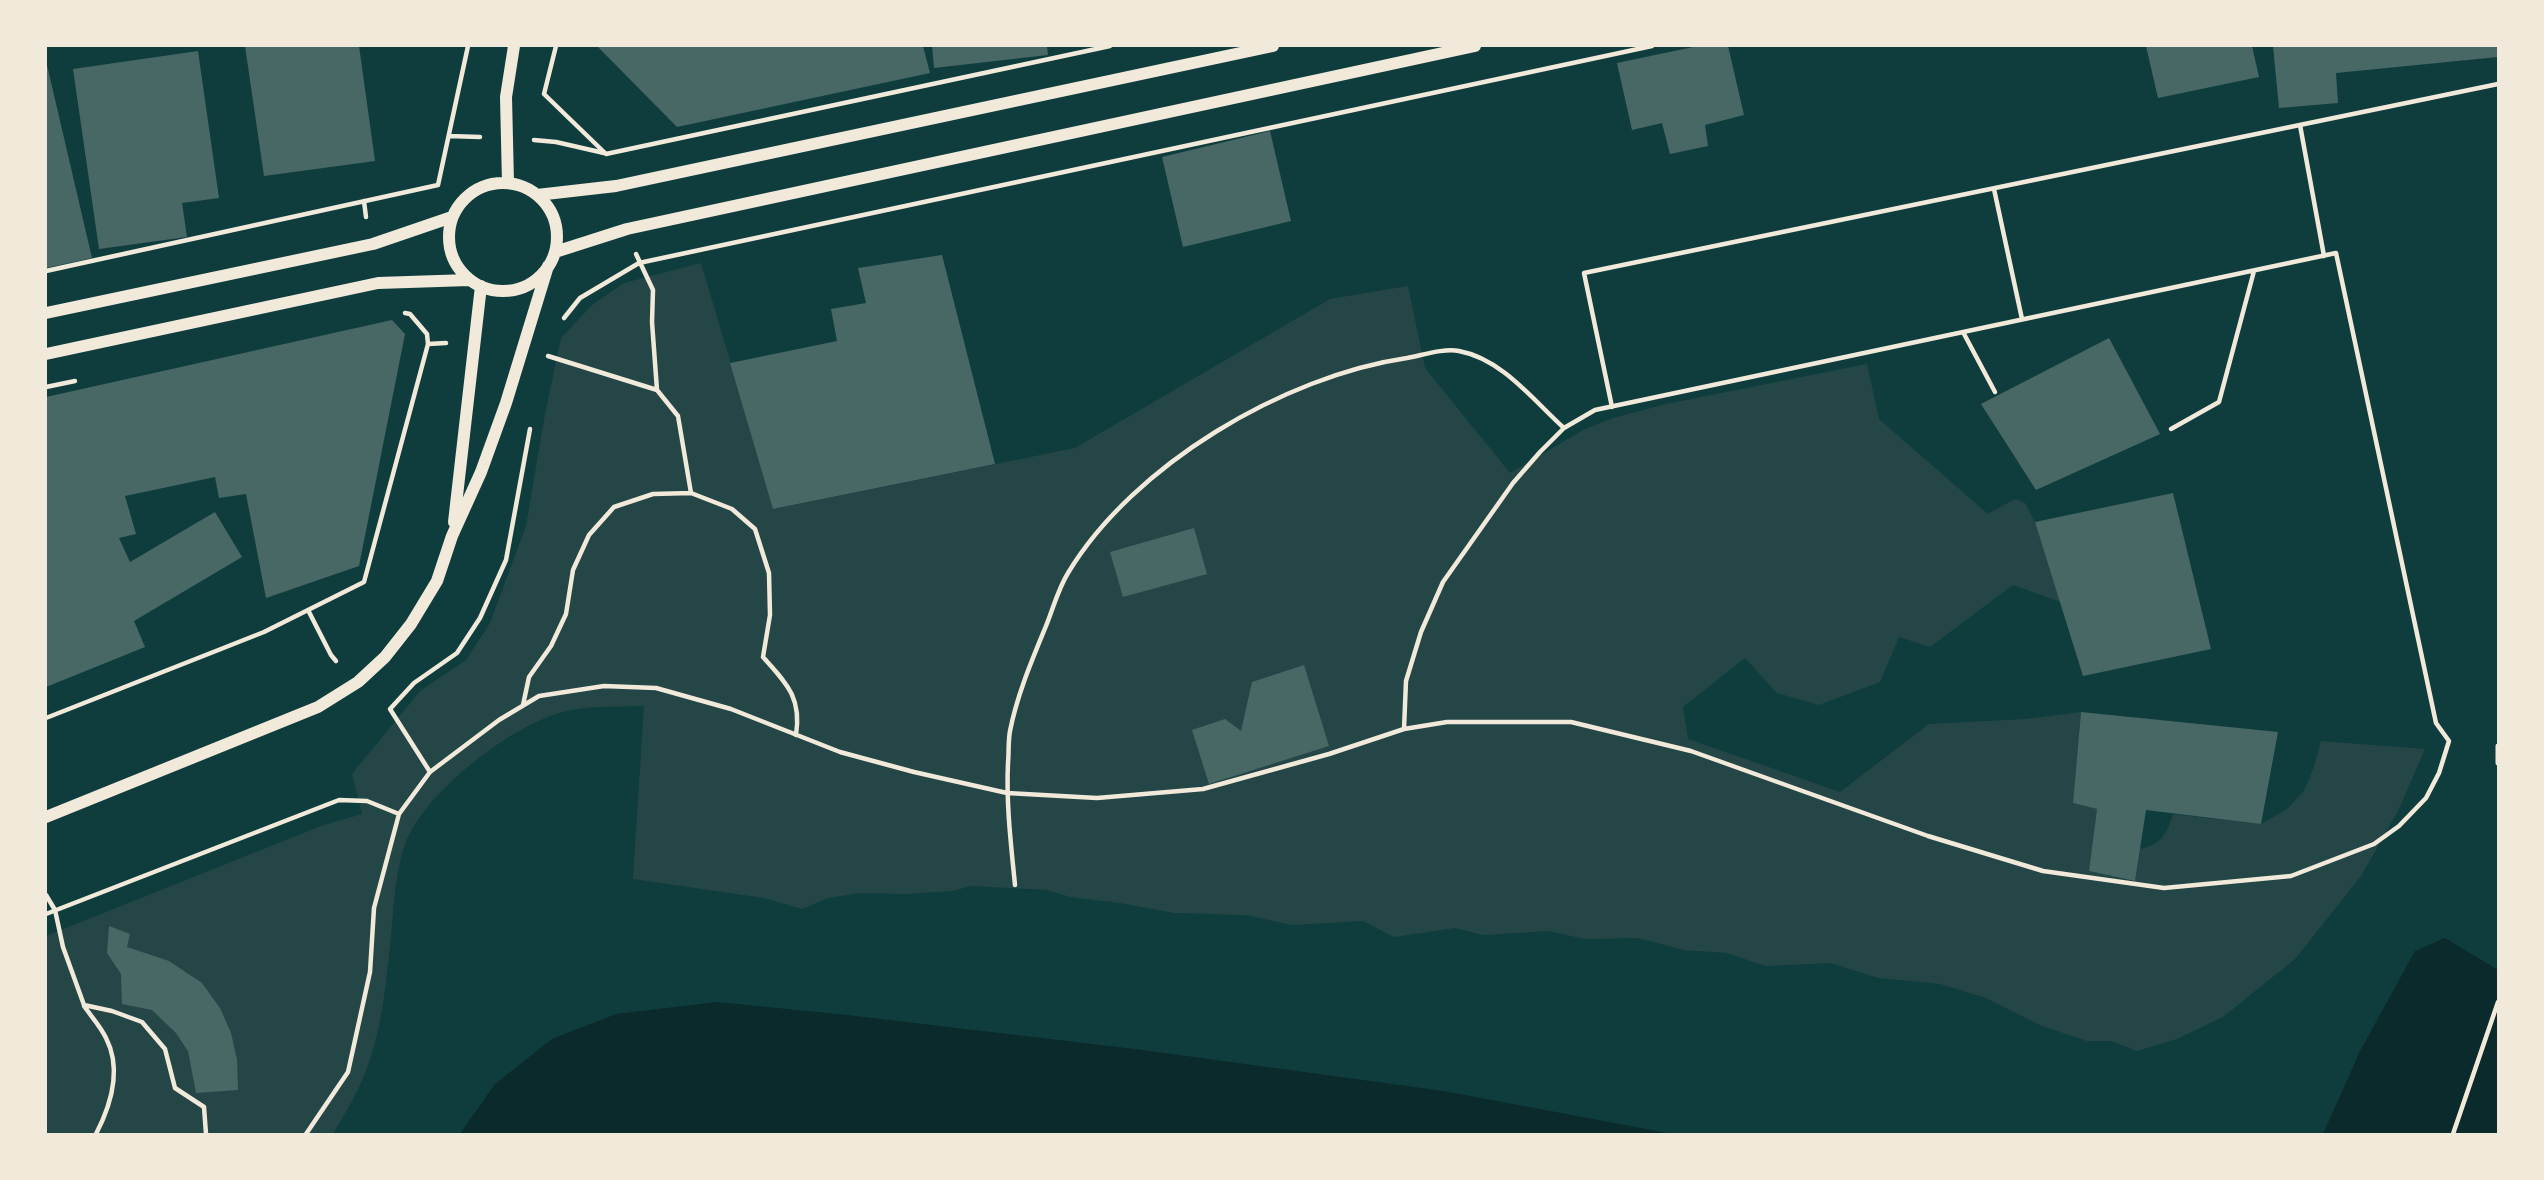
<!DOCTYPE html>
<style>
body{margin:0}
#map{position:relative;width:2544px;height:1180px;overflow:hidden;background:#0f3d3e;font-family:"PT Sans",sans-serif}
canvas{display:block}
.frame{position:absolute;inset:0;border:47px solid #f1e9da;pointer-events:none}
</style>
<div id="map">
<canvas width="2544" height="1180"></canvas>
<div class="frame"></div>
</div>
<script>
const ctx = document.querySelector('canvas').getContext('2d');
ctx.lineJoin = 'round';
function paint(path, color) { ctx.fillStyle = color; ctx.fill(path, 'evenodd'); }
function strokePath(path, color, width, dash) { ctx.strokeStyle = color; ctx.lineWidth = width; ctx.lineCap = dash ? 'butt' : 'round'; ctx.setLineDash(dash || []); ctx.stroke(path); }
paint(new Path2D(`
 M701 263 774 509 1075 448 1330 299 1408 286 1425 368 1510 473 1585 429 1613 418 1666 404 1867 364 1879 419 1988 514 2015 499 2025 503 2035 522 2061 602 2013 585 1930 647 1899 637 1880 682 1819 705 1777 693 1745 658 1683 707 1688 739 1840 792 1929 724 2026 719 2081 712 2073 803 2097 809 2089 871 2135 881 2140 849C2161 845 2167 834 2173 814L2261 824 2286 810 2304 791 2314 767 2321 741 2425 749 2398 811 2361 876 2295 959 2223 1017 2177 1039 2137 1051 2111 1041H2087L2042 1026 1986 998 1940 984 1879 978 1830 963 1765 966 1727 953 1684 950 1638 938 1585 939 1548 931 1484 935 1455 928 1394 937 1363 921 1292 925 1246 915 1174 913 1120 903 1070 897 1047 890 971 886 952 891 906 894 861 893 828 898 802 909 764 898 633 879 644 706C616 707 586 705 559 713 507 729 425 792 405 844 393 878 394 918 389 954 385 994 380 1036 365 1073 357 1094 344 1115 333 1134H46V936L321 826 362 814 352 774 420 691 466 660 490 623 526 526 545 414 561 338 592 305 624 283Z`), '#244646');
paint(new Path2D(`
 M2445 938 2498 970V1134H2323L2360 1051 2415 951Z
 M717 1002 847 1015 1135 1049 1444 1091 1673 1134H460L495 1084 552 1039 616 1014Z`), '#0a2a2b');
paint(new Path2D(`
 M245 46H359L375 161 264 176Z
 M597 46H923L930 73 677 127Z
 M932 46H1047L1048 55 934 68Z
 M1698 46H1728L1744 115 1705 125 1708 146 1670 154 1662 123 1632 130 1617 63Z
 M2146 46H2252L2259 77 2158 98Z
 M2273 46H2498V57L2336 73 2338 103 2279 108Z
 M198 51 219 198 182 203 187 237 99 249 73 69Z
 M47 65 92 258 46 268V65Z
 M1270 131 1291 221 1183 247 1162 157Z
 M942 255 995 464 773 509 730 363 837 341 831 309 866 303 858 268Z
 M392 320 405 334 359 566 266 598 246 494 219 498 215 477 125 496 136 534 119 538 130 562 215 512 242 557 134 621 145 647 46 687V397Z
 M2109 338 2160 434 2036 490 1981 404Z
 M2173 493 2211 649 2083 676 2035 522Z
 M1194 528 1207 574 1123 597 1110 552Z
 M1304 665 1329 746 1209 784 1192 730 1225 719 1241 731 1252 682Z
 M2081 712 2278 732 2261 824 2146 810 2135 881 2089 871 2097 809 2073 803Z
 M109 926 130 934 127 947 169 961 202 983 220 1008 231 1033 237 1060 238 1090 196 1093 188 1051 176 1033 152 1010 122 1004 121 974 107 953Z`), '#486865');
strokePath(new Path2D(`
 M556 46 544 94 606 154 1110 46
 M2300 125 2324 256
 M449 136 480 137
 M534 140 556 142 604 153
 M1994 189 2022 319
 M364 201 366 217
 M636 254 653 290 652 322 657 390 678 416 691 493
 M46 271 438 185 468 46
 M564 318 580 298 639 263 1652 46
 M1963 332 1995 392
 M428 344 446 343
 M548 356 657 390
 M46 387 75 381
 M1612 407 1584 273 2498 84
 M2171 429 2219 402 2254 271
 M308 610 331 655 336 661
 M523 705 529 677 551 646 566 614 573 570 589 535 614 507 653 494 691 493 732 509 755 529 769 573 770 615 763 657C786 683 802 697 796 735
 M46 718 264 632 364 582 428 344 427 334 410 314 405 313
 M430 772 390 709 414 683 457 653 480 618 506 560 530 429
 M1015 885C1011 844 1006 804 1008 763 1009 753 1008 742 1010 731 1017 695 1032 660 1046 626 1053 609 1058 589 1068 573 1133 465 1284 376 1407 358 1423 355 1444 348 1459 351 1502 359 1533 400 1564 428
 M46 895 55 910 63 947 84 1005 112 1011 142 1022 165 1049 175 1088 204 1107 206 1134
 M46 914 339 800 367 801 399 814
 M84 1006C91 1016 101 1027 106 1038 122 1069 111 1105 96 1134
 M306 1134 348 1072 370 972 374 908 399 814 430 772 499 720 539 696 604 686 656 688 731 709 840 752 914 772 1007 793 1097 798 1203 789 1329 754 1404 729 1447 722H1571L1691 751 1928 836 2043 871 2164 888 2291 876 2374 844 2399 826 2426 798 2439 773 2449 741 2436 723 2336 253 1595 410 1564 428 1540 452 1513 483 1443 582 1421 632 1406 681 1404 729
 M2453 1134 2498 1002`), '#f1e9da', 4.5);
strokePath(new Path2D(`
 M2498 746V763`), '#f1e9da', 5);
strokePath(new Path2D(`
 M508 183 506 97 514 46
 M449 237a54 54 0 1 1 108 0a54 54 0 1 1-108 0Z
 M537 195 616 186 1273 46
 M555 252 627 229 1475 46
 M46 313 373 244 452 217
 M46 354 378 283 469 280
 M454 522 481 286
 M46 817 318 707 358 682 385 657 411 624 437 581 452 536 481 472 506 403 548 266`), '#f1e9da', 12);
</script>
